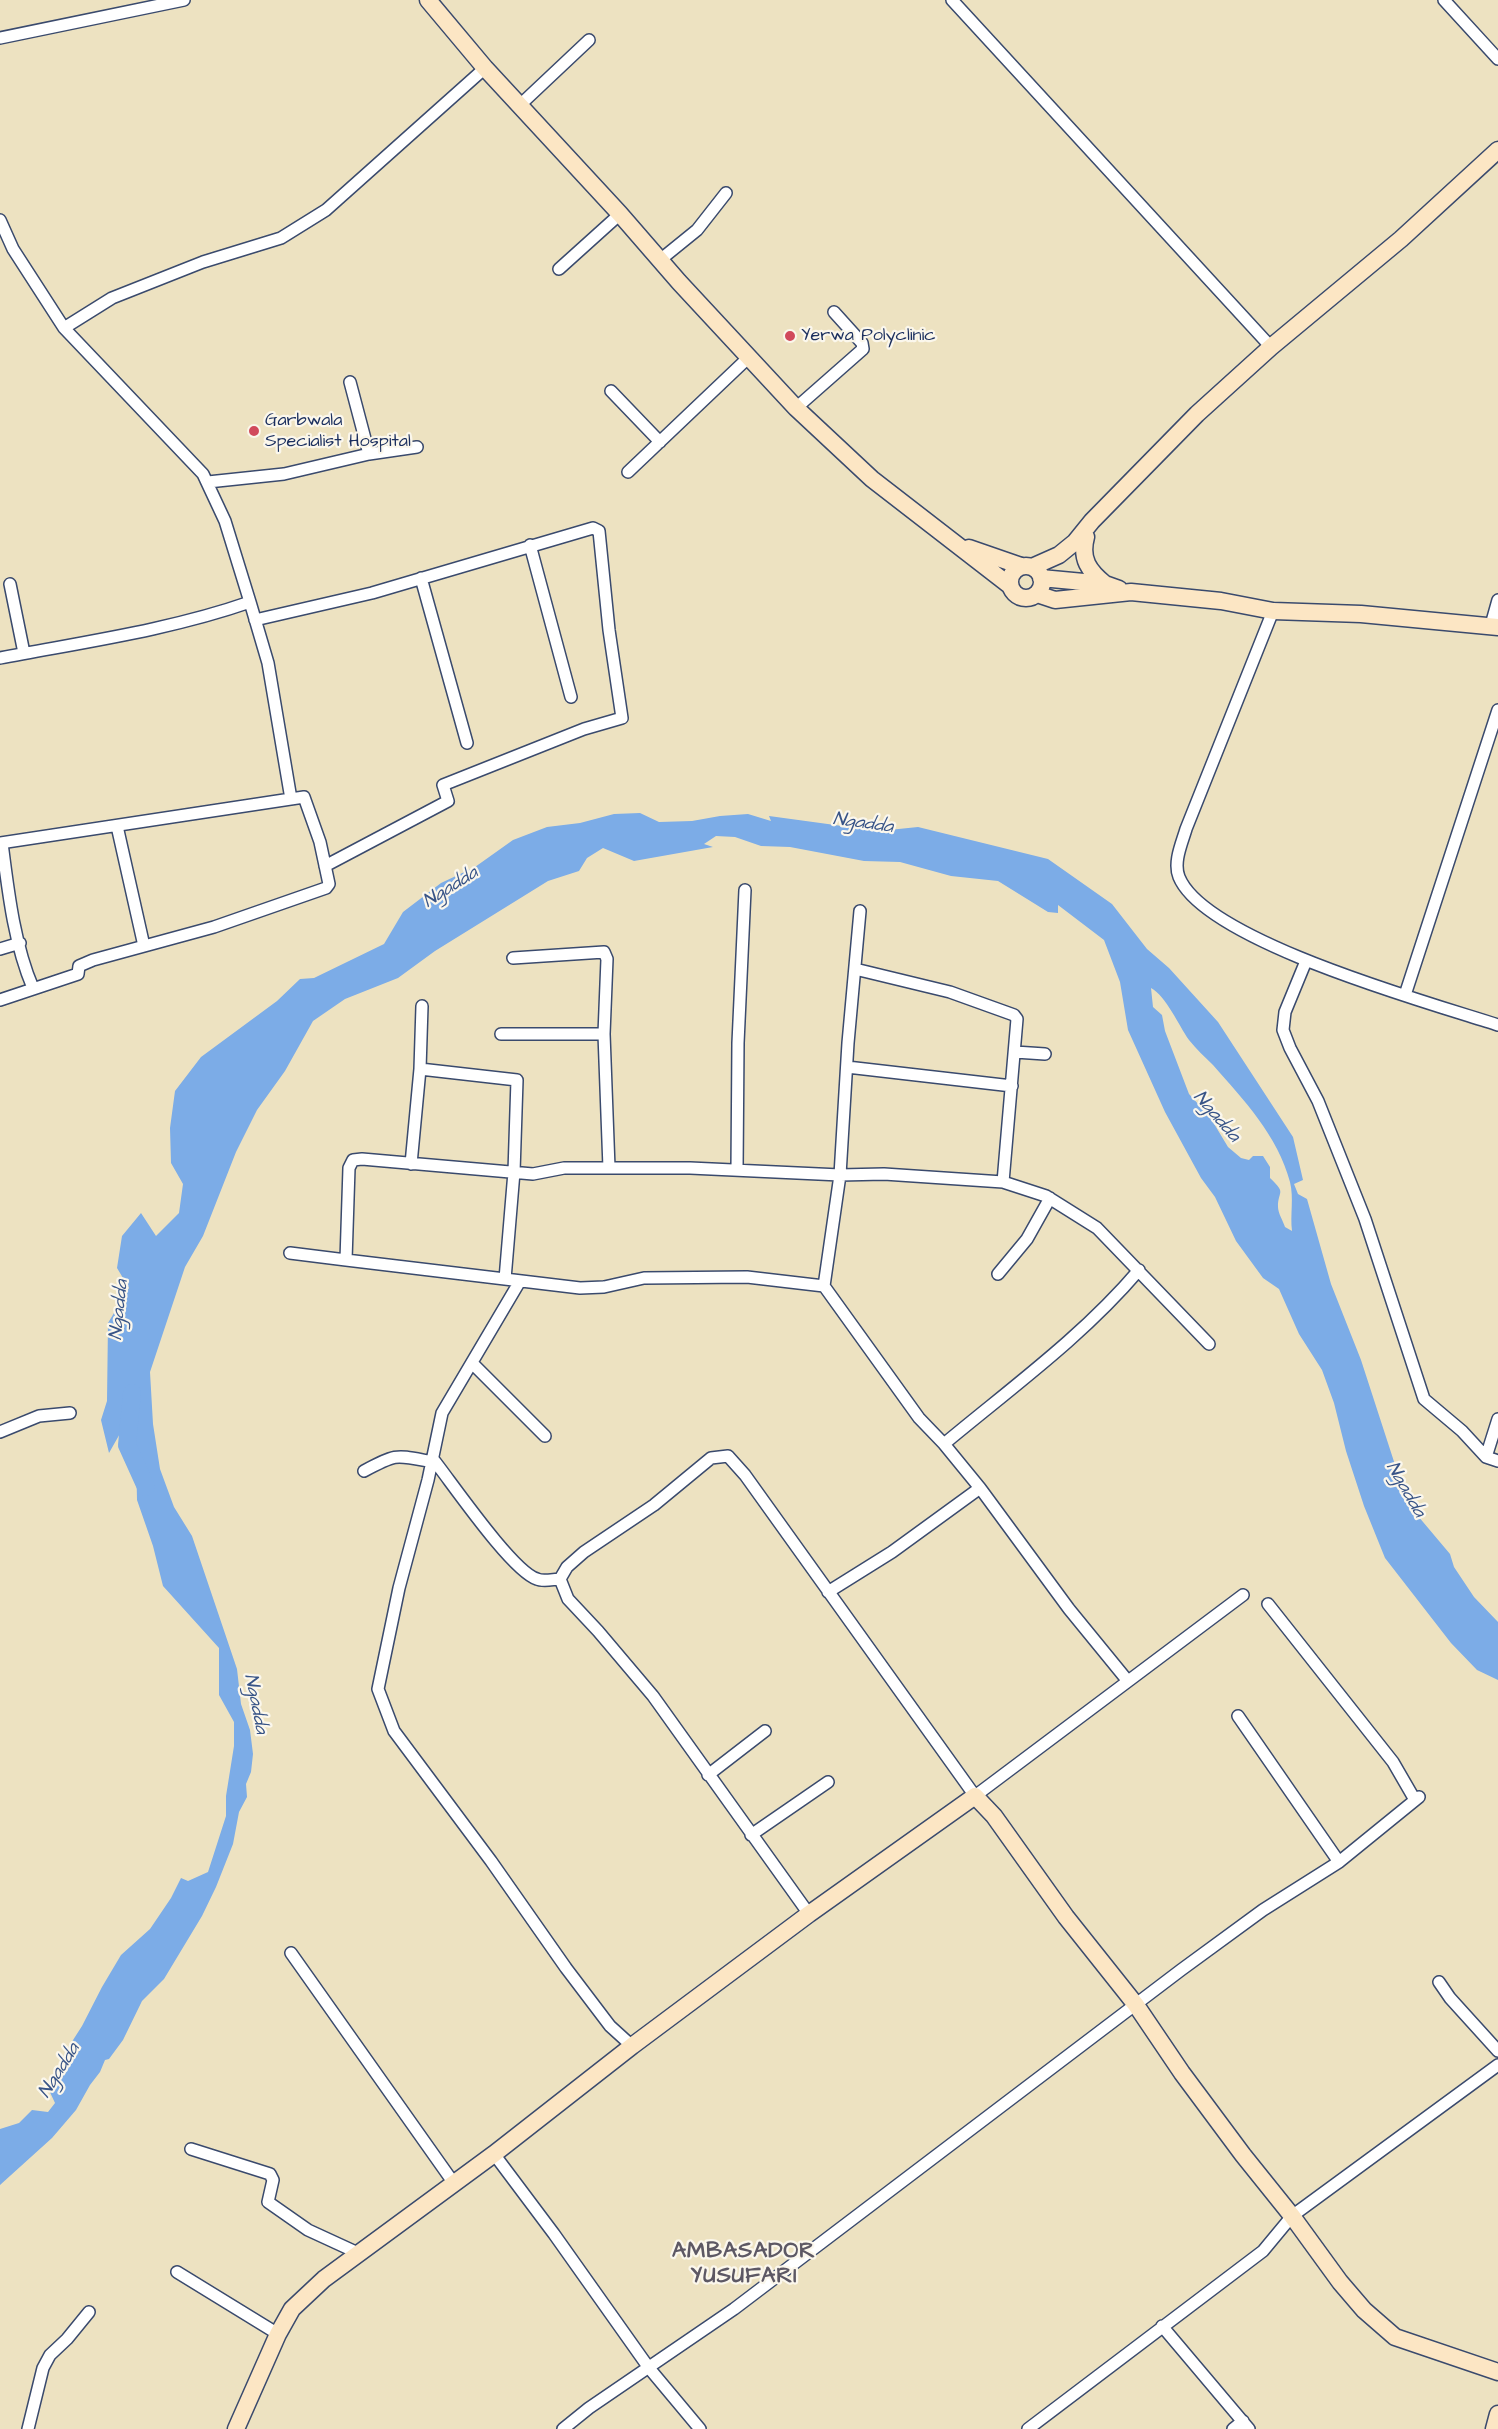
<!DOCTYPE html>
<style>
body{margin:0}
canvas{display:block;background:#ede2c1}
</style>
<canvas width="1498" height="2429"></canvas>
<script>
const ctx = document.querySelector('canvas').getContext('2d');
ctx.lineJoin = 'round';
function paint(path, color) { ctx.fillStyle = color; ctx.fill(path, 'evenodd'); }
function strokePath(path, color, width, dash) { ctx.strokeStyle = color; ctx.lineWidth = width; ctx.lineCap = dash ? 'butt' : 'round'; ctx.setLineDash(dash || []); ctx.stroke(path); }
function label(font, color, halo, rows, align = 'center') {
  ctx.font = font + ' "Architects Daughter",sans-serif'; ctx.lineWidth = 4.5; ctx.setLineDash([]); ctx.textBaseline = 'middle'; ctx.strokeStyle = halo; ctx.fillStyle = color; for (const [text, x, y, turn = 0] of rows) {
    ctx.save(); ctx.translate(x, y); ctx.rotate((+turn || 0) * Math.PI / 180); ctx.textAlign = isNaN(turn) ? turn : align; if (halo) ctx.strokeText(text, 0, 0); ctx.fillText(text, 0, 0); ctx.restore();
  }
}
paint(new Path2D(`
 M640 813 659 822 692 821 720 816 748 814 771 821 769 816 879 831 918 827 1048 859 1112 904 1147 949 1169 968 1218 1022 1293 1137 1303 1180 1294 1184 1298 1194 1307 1199 1331 1284 1361 1360 1399 1477 1418 1516 1450 1554 1454 1567 1474 1597 1498 1622V1680L1477 1670 1451 1643 1385 1558 1364 1506 1346 1451 1334 1403 1322 1370 1299 1334 1279 1289 1263 1278 1236 1241 1215 1197 1201 1178 1165 1112 1128 1030 1120 982 1104 940 1058 905V913L1048 912 998 881 951 876 900 862 864 861 790 847 761 846 735 837 716 836 704 844 713 847 634 861 603 848 587 858 579 871 548 881 435 951 398 978 345 999 313 1021 285 1071 257 1110 236 1152 203 1236 185 1267 150 1372 153 1424 160 1469 174 1507 192 1536 237 1669 241 1704 250 1730 253 1754 251 1772 246 1784 247 1797 239 1812 233 1844 216 1887 202 1916 164 1979 142 2001 123 2040 109 2059 105 2060 100 2072 90 2085 76 2110 52 2138 0 2185V2129L19 2123 32 2110 48 2112 55 2103 48 2088 66 2051 82 2026 102 1987 121 1955 150 1929 171 1898 181 1878 188 1881 208 1872 226 1816V1796L234 1746V1722L219 1695V1648L163 1586 153 1546 137 1500 135 1407 109 1453 101 1420 107 1401 108 1323 129 1288 117 1268 122 1236 141 1213 156 1236 179 1213 183 1184 171 1163 170 1128 175 1091 201 1057 277 1001 300 979 314 978 384 944 403 912 441 883 475 867 513 840 547 827 580 823 614 814ZM1151 988C1166 996 1179 1026 1189 1040 1196 1049 1205 1057 1213 1065 1243 1099 1278 1136 1290 1182 1294 1198 1290 1215 1292 1231L1285 1227C1283 1221 1278 1213 1278 1207 1278 1190 1287 1194 1270 1178V1167L1263 1156H1253L1249 1160 1241 1158 1228 1147 1210 1117 1189 1094 1165 1031 1162 1015 1153 1007Z`), '#7cace7');
strokePath(new Path2D(`
 M132 1393 127 1445 146 1487`), '#7cace7', 18);
const street = new Path2D(`
 M952 0 1271 347
 M1444 0 1498 59
 M0 38 184 0
 M520 105 589 40
 M0 220 13 249 64 328 203 474 225 521 250 602C170 630 83 642 0 658
 M660 260 697 230 726 193
 M559 269 620 214
 M64 328 112 298 203 262 281 238 326 210 485 68
 M350 382 369 454
 M611 391 660 442
 M796 408 863 349 862 343 834 312
 M628 472 749 357
 M208 482 284 474 369 454 417 447
 M530 545 571 697
 M421 578 467 743
 M10 584 24 653
 M250 602 268 663 291 799
 M1273 611 1186 829C1182 843 1173 862 1179 877 1205 941 1430 1003 1498 1025
 M255 620 372 593 593 528 599 531 609 630 622 718 584 729 443 785 448 801 325 866
 M1491 625 1498 600
 M117 826 144 946
 M0 843 304 797 320 842 329 884 326 888 214 927 93 960 79 966 78 974 0 1000
 M2 843C8 890 14 944 33 988
 M860 911 848 1043 840 1175 824 1286 919 1418 944 1444 980 1488 1069 1609 1127 1680
 M0 949 20 943
 M513 958 604 952 607 959 604 1034 609 1168
 M1306 961 1285 1012 1283 1030 1290 1048 1318 1101 1365 1219 1424 1399 1462 1431 1486 1457 1498 1461
 M855 969 950 992 1014 1015 1017 1019 1003 1182
 M1405 995 1498 710
 M501 1034H604
 M1015 1052 1045 1054
 M847 1067 1012 1086
 M420 1069 422 1006
 M411 1164 420 1069 517 1080 514 1172 505 1279
 M737 1170 738 1043 745 890
 M290 1253 346 1260
 M998 1274 1027 1239 1050 1198
 M520 1281 442 1413 428 1480 399 1588 378 1689 394 1731 491 1861 566 1968 610 2026 632 2046
 M824 1286 747 1277 644 1278 604 1287 580 1288 346 1260 349 1168 353 1160 362 1159 533 1174 564 1168H690L840 1175 884 1174 1003 1182 1046 1196 1097 1228 1209 1344
 M472 1363 545 1436
 M0 1432 39 1416 70 1413
 M944 1444C1011 1388 1082 1337 1139 1270
 M1486 1457 1498 1419
 M433 1459C452 1483 512 1571 537 1579 543 1582 554 1579 560 1579
 M364 1471C398 1453 395 1455 433 1462
 M828 1592 892 1552 980 1488
 M1268 1604 1393 1762 1415 1800
 M1238 1716 1339 1862
 M708 1775 765 1731
 M751 1835 828 1782
 M809 1914 653 1696 598 1631 568 1599 560 1579 567 1567 584 1552 654 1505 711 1458 728 1456 745 1475 975 1796 1243 1595
 M291 1953 453 2182
 M1439 1982 1450 1998 1498 2051
 M191 2149 270 2174 273 2180 268 2202 308 2230 358 2253
 M494 2154 554 2234 649 2368 700 2429
 M177 2272 278 2334
 M1162 2326 1249 2429
 M28 2429 43 2368 50 2355 67 2339 89 2312
 M563 2429 589 2408 734 2309 1181 1970 1263 1910 1339 1862 1419 1797
 M1028 2429 1263 2251 1292 2216 1498 2065
 M1233 2429 1243 2421`);
const secondary = new Path2D(`
 M428 0 485 68 620 214 679 282 796 408 872 479 1009 585
 M1086 537C1080 559 1089 571 1105 584
 M969 548 1021 566
 M1010 582a16 16 0 1 1 32 0a16 16 0 1 1-32 0Z
 M1032 567 1059 555 1075 542 1092 521 1197 414 1271 347 1401 239 1498 150
 M1041 578 1105 584 1119 589
 M1037 594 1055 600 1131 592 1221 601 1273 611 1361 614 1498 627
 M236 2429 278 2334 292 2309 324 2279 494 2154 632 2046 809 1914 975 1796 994 1816 1066 1917 1136 2005 1182 2073 1243 2155 1292 2216 1340 2282 1364 2310 1395 2337 1498 2372
 M1494 2429 1498 2414`);
strokePath(street, '#3a4a6d', 14);
strokePath(secondary, '#3a4a6d', 19);
strokePath(street, '#fff', 11);
strokePath(secondary, '#fce6c4', 16);
for (const [x, y, r, color] of [
 [790,336,6,"#d1495b"],
 [254,431,6,"#d1495b"]
]) { const dot = new Path2D(); dot.arc(x, y, r, 0, 2 * Math.PI); ctx.fillStyle = color; ctx.fill(dot); strokePath(dot, '#fbf7ec', 2); }
label('18px', '#1b2f5e', '#fbf7ec', [
 ["Yerwa Polyclinic",801,336],
 ["Garbwala",265,421],
 ["Specialist Hospital",265,442]
], 'left');
label('italic 19px', '#385487', '#fbf7ec', [
 ["Ngadda",863,824,8],
 ["Ngadda",451,888,-32],
 ["Ngadda",1216,1117,49],
 ["Ngadda",120,1310,-84],
 ["Ngadda",1405,1490,60],
 ["Ngadda",255,1704,79],
 ["Ngadda",60,2071,-58]
]);
ctx.letterSpacing = '1px';
label('bold 22px', '#5d5864', '#fbf7ec', [
 ["AMBASADOR",744,2252],
 ["YUSUFARI",744,2277]
]);
ctx.letterSpacing = '0px';
</script>
